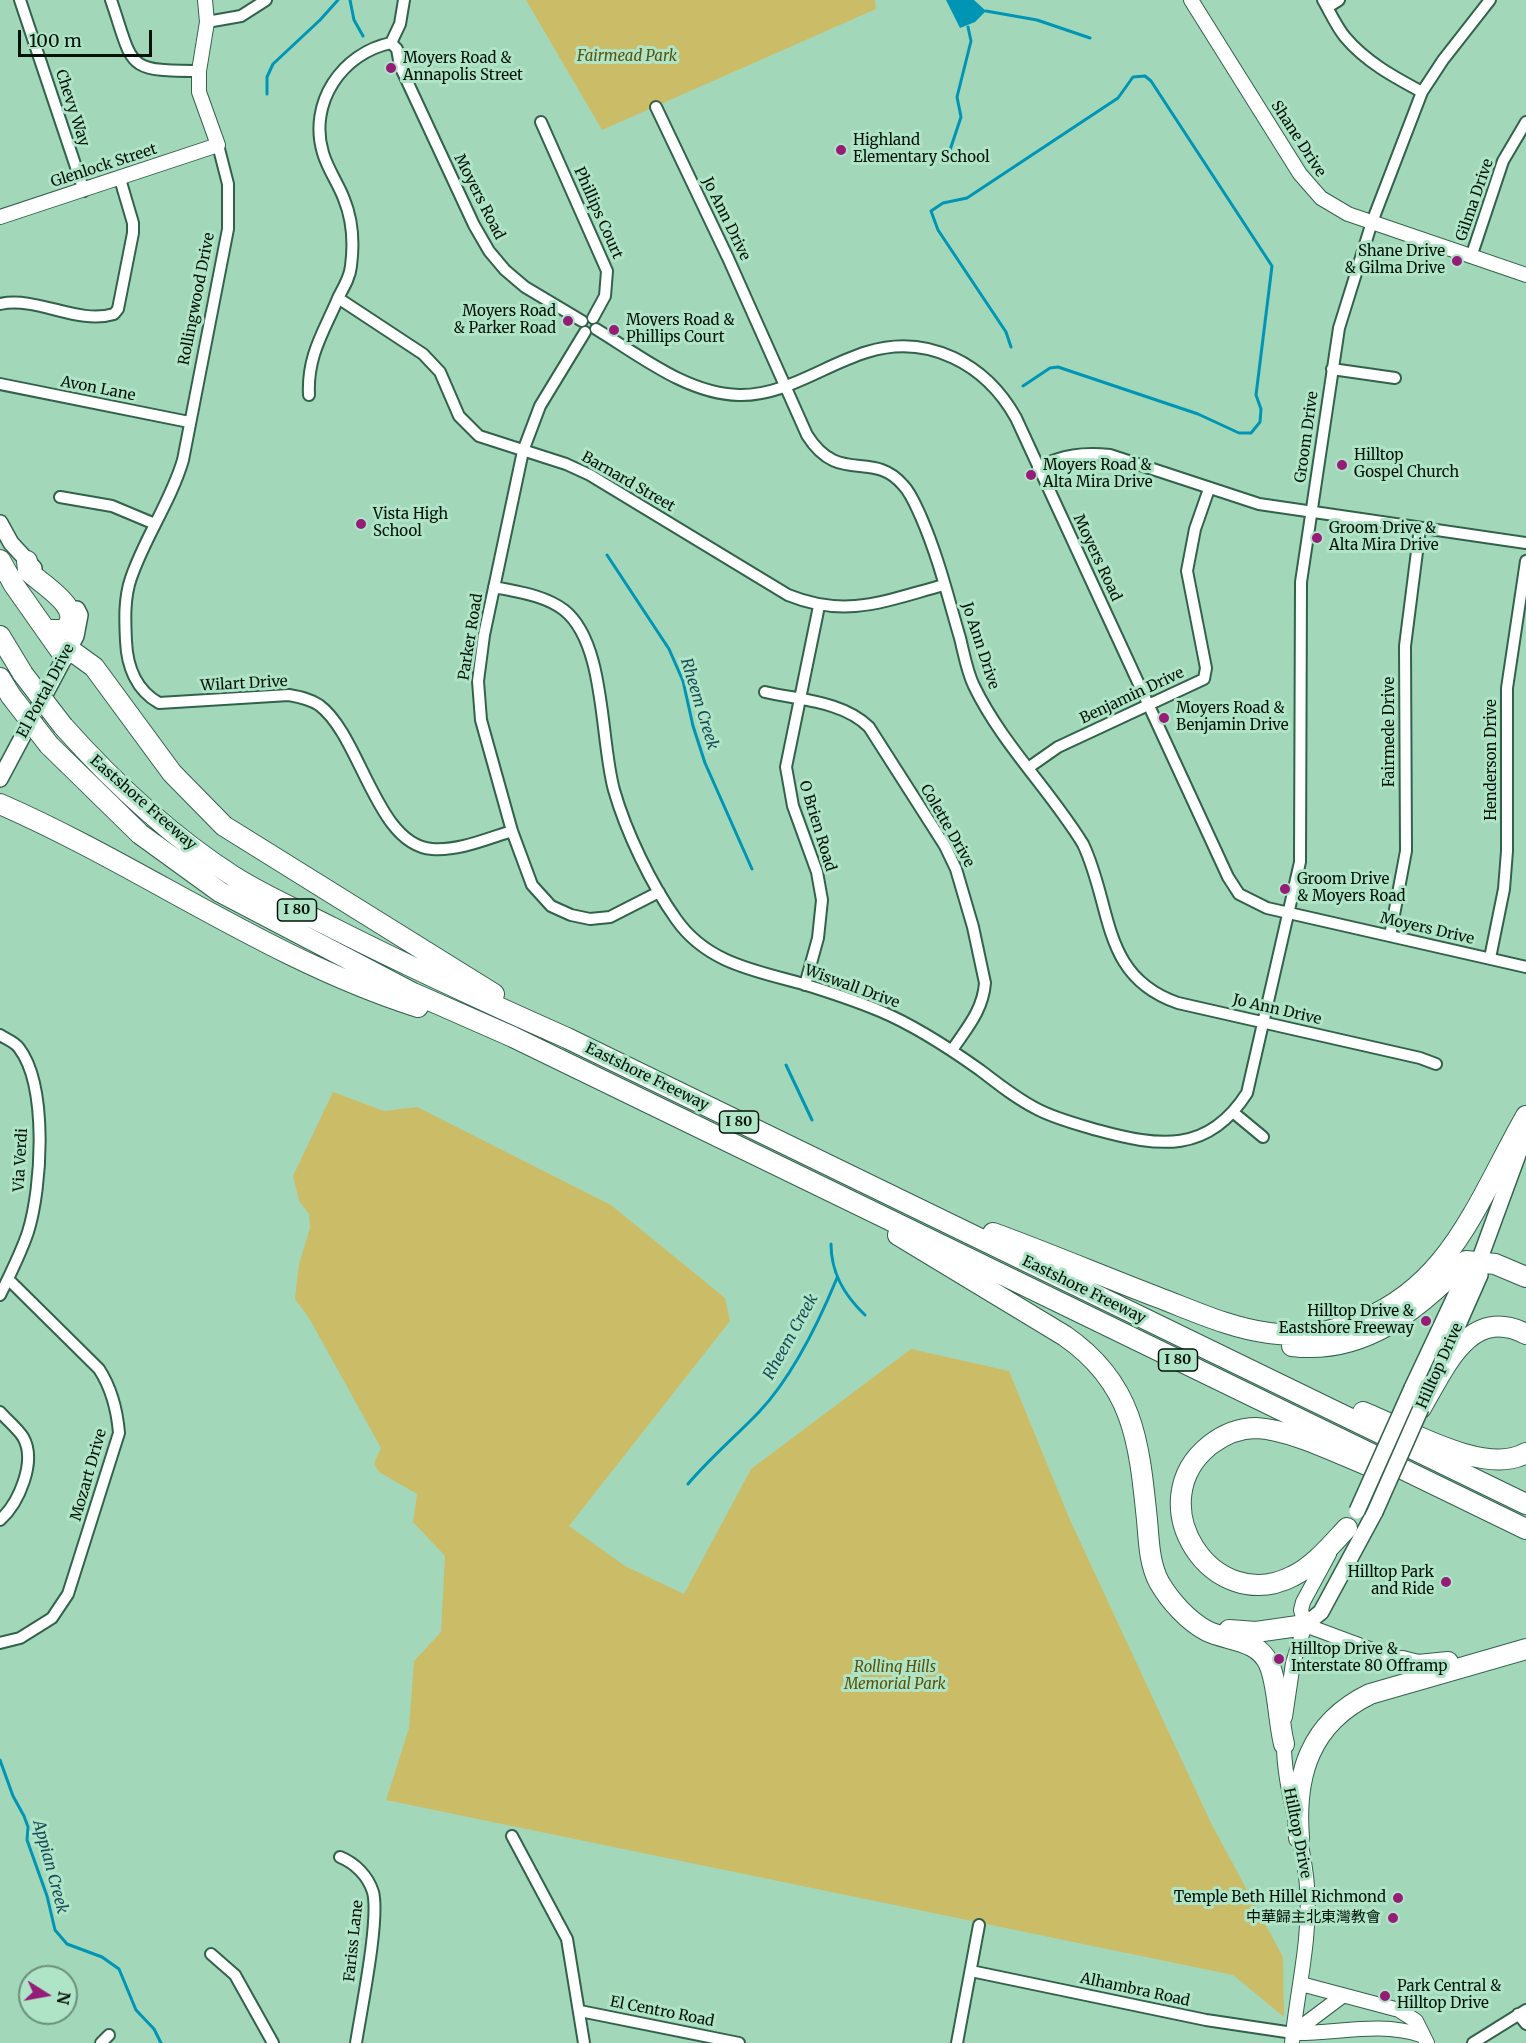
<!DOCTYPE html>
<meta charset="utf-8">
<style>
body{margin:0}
#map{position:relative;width:1526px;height:2043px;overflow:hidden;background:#a3d7ba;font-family:Merriweather,serif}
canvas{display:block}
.north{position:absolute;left:18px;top:1965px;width:60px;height:60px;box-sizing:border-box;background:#b0e4c7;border:2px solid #6a907b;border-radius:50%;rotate:101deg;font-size:16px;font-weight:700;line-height:24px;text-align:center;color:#011209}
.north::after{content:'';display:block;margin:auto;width:21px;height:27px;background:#951c77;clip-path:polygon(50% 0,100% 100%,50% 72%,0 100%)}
.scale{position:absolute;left:18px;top:30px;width:134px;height:27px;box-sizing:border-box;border:3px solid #011209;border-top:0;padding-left:8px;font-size:18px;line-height:21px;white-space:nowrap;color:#011209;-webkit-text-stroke:4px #b0e4c7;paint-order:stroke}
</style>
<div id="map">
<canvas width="1526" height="2043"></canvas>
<div class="north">N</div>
<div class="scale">100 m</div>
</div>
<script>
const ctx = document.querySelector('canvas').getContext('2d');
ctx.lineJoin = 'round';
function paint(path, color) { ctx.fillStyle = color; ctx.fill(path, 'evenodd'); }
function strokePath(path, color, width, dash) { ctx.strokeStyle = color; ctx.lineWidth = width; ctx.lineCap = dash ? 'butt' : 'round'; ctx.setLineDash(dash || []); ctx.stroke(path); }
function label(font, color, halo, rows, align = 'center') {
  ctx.font = font + ' Merriweather,"Noto Sans SC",serif'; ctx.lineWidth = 6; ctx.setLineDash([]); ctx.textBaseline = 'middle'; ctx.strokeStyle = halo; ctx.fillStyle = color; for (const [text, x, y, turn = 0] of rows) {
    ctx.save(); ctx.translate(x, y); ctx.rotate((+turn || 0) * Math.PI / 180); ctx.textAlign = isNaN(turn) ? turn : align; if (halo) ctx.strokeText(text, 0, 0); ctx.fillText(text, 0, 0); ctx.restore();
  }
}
paint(new Path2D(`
 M526 0H875L876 9 602 130Z
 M333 1092 384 1111 417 1107 611 1205 725 1298 730 1321 569 1526 625 1566 684 1594 751 1469 911 1349 1009 1371 1070 1520 1211 1823 1283 1957 1284 2017 1233 1975 386 1800 409 1728 414 1661 441 1632 445 1556 413 1522 417 1494 379 1472 374 1463 381 1448 309 1318 295 1299 299 1264 310 1228 309 1214 299 1201 293 1176Z`), '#cbbd68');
paint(new Path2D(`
 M946 0H974L986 11 975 22 960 28Z`), '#0195b5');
strokePath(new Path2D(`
 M350 0 354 20 363 36
 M986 11 1037 20 1090 38
 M267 94V77L273 64 320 20 338 0
 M947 159 961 117 957 97 971 41 968 27
 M1011 347 1006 332 938 230 931 211 943 203 967 198 1118 98 1133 77 1145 76 1151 81 1272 266 1256 395 1261 409 1260 422 1251 433H1239L1198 414 1058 367 1050 368 1023 386
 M607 555 669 649 683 681 693 726 705 763 752 869
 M786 1065 812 1120
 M831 1244C831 1273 844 1295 865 1315
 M688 1484C710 1458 735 1437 759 1412 793 1376 818 1324 837 1278
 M0 1760 13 1796 24 1816 28 1827 27 1840 47 1896 55 1930 67 1944 102 1957 119 1969 136 2010 154 2029 161 2043`), '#0195b5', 3);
const minor = new Path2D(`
 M20 0 84 191
 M111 0C134 67 124 71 199 71
 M404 0 400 24 391 43 397 49 400 66 474 225 489 251 505 270 525 287 582 321
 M1323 0C1330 12 1336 26 1345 37 1366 62 1394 77 1422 92
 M1328 7 1339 0
 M207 22 241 16 266 0
 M656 107 728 258 807 435C839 486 872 449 903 485 911 493 916 506 921 517 938 556 948 597 960 638 964 654 967 672 974 686 1002 744 1050 790 1083 844 1113 907 1100 976 1178 1003L1420 1058 1436 1064
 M541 122 607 271 605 296 593 318
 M218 145 228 184V229L183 460C171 501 145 537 131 578 124 598 125 620 126 641 127 666 136 690 159 703L289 695C300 697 310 699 319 705 361 736 376 845 432 849 459 851 486 839 512 831
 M1471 257 1503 161 1526 122
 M338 298 423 354 440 372 459 416 479 436 566 464 590 475 788 595C847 619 887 600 944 585
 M0 304C38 296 77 325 114 314L118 309 133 233V223L120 179
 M596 329C639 355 687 394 739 395 785 396 824 365 867 352 928 333 986 364 1016 418L1228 877 1239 894 1267 908 1526 967
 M585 332 540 406 523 451 484 635 478 681 481 720 512 831 532 885 551 906 571 915 590 919 610 917 659 892
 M1332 369 1395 378
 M0 384 189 422
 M309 395C307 355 324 332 339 296 344 287 350 277 351 266 354 243 353 221 344 199 338 183 328 170 323 153 308 103 342 53 391 43
 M1038 467C1063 455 1083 452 1110 455L1259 504 1526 543
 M60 497 112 506 155 524
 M494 587C518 592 544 595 564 610 606 643 600 740 614 790 626 832 651 884 676 919 706 962 752 970 800 983 826 991 854 1000 880 1011 916 1026 949 1048 980 1070 998 1084 1017 1099 1037 1109 1056 1119 1077 1124 1097 1130 1159 1147 1208 1154 1247 1093L1300 862 1301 582 1339 328 1372 222 1422 92 1443 60 1490 0
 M765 692C799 700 843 701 869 727L945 846 956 869 973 927 985 983C983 1010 967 1028 952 1050
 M1028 768 1058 747 1204 679 1206 668 1187 571 1195 529 1209 489
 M1390 936 1406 851 1405 646 1420 528
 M1490 958 1504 889 1507 851V688L1526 561
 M805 985 818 938 822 900 817 872 793 806 786 767 819 606
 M0 1035C6 1039 15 1042 19 1048 48 1086 42 1187 28 1232 21 1253 10 1275 0 1295
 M1234 1113 1263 1137
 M0 1412C7 1420 17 1428 23 1437 37 1461 19 1503 0 1520
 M0 1643 20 1638 52 1618 68 1594 119 1433C117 1409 112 1389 99 1369L8 1279
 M512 1836 567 1939 584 2043
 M340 1857C355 1863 368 1876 373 1892 380 1919 361 2011 356 2043
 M211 1954 235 1975 273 2043
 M971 1971 1206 2020 1293 2033
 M580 2011 739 2043
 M1518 2014 1526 2024
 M101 2043 109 2035
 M957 2043 979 1925
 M1473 2043 1526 2010`);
const tertiary = new Path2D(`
 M1191 0 1300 174 1321 198 1348 214 1526 275
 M0 217 218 145 199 92V71L207 22 205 0
 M1305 1625 1402 1661
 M1285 1717 1293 1663 1305 1625 1301 1610 1303 1602 1329 1554
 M1284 1736C1282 1788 1304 1836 1307 1887 1311 1939 1297 1991 1292 2043
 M1301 1984 1399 2010 1416 2021 1427 2043
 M1293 2033C1337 2034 1378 2021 1421 2035
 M1293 2033 1341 1997`);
const secondary = new Path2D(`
 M0 523 11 543 34 568
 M0 779 76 636 80 615 77 609
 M1442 1361 1480 1275 1479 1261 1526 1133
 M1412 1388 1467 1271 1477 1263
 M1305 1625 1321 1612 1375 1512`);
const motorway = new Path2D(`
 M0 560 14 585 64 656
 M27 561 28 571C42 585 87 609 64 630H46
 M0 636 23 674
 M69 649 94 667 172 773 224 826 494 994
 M0 678 11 696
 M63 726C113 782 169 835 233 876 264 896 300 911 333 928 410 967 488 1003 567 1038L1526 1504
 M49 745 140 834 220 892 413 993 513 1037 1526 1529
 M0 804C142 866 270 960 418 1007
 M993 1233C1048 1253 1102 1276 1157 1297 1194 1311 1230 1328 1269 1333 1335 1342 1400 1311 1441 1261 1474 1222 1500 1161 1526 1116
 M898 1235 1065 1336C1134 1384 1139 1442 1147 1520 1149 1541 1149 1563 1159 1582 1170 1601 1188 1621 1207 1631 1228 1641 1258 1639 1269 1664 1278 1684 1278 1720 1284 1744
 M1292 1346C1365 1355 1418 1309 1466 1261L1495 1264 1526 1277
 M1421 1408C1445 1368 1469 1305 1526 1334
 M1363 1412C1404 1428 1485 1477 1526 1453
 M1347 1528C1331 1545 1314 1566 1293 1576 1212 1618 1138 1502 1210 1445 1223 1435 1239 1428 1256 1428 1292 1429 1349 1459 1384 1472
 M1229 1630 1256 1632 1305 1625
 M1402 1661 1418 1665 1448 1662
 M1299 1838C1294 1775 1310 1723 1370 1694L1526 1649`);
strokePath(minor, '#31624a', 14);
strokePath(tertiary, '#31624a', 16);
strokePath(secondary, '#31624a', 18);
strokePath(motorway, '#31624a', 22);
strokePath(minor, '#fff', 10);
strokePath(tertiary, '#fff', 14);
strokePath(secondary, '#fff', 15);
strokePath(motorway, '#fff', 20);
const secondaryBridge = new Path2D(`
 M1357 1511 1412 1388
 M1375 1512 1421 1408`);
const motorwayBridge = new Path2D(`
 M23 674 63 726
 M11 696 49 745`);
strokePath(secondaryBridge, '#31624a', 18, []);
strokePath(motorwayBridge, '#31624a', 22, []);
strokePath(secondaryBridge, '#fff', 15);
strokePath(motorwayBridge, '#fff', 20);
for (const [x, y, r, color] of [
 [391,68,6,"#951c77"],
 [841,150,6,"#951c77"],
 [1457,261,6,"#951c77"],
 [568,321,6,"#951c77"],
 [614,330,6,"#951c77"],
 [1342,465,6,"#951c77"],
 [1031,475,6,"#951c77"],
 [361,524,6,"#951c77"],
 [1317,538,6,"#951c77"],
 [1164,718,6,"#951c77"],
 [1285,889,6,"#951c77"],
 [1426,1321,6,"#951c77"],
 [1446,1582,6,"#951c77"],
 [1279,1659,6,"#951c77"],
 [1398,1898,6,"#951c77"],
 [1393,1918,6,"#951c77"],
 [1385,1996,6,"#951c77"]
]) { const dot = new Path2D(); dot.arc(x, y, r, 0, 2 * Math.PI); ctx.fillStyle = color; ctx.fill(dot); strokePath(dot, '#b0e4c7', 2); }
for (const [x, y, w] of [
 [297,910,39],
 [739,1122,39],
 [1178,1360,39]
]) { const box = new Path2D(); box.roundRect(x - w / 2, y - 11, w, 22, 4.5); ctx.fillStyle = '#b0e4c7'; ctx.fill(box); strokePath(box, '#011209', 1.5); }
label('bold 14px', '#011209', null, [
 ["I 80",297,910],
 ["I 80",739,1122],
 ["I 80",1178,1360]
]);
label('italic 15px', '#5b5008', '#b0e4c7', [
 ["Fairmead Park",627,57],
 ["Rolling Hills",895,1668],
 ["Memorial Park",895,1685]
]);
label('15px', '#011209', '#b0e4c7', [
 ["Moyers Road &",403,59],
 ["Annapolis Street",403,76],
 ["Highland",853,141],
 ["Elementary School",853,158],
 ["Shane Drive",1445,252,"right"],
 ["& Gilma Drive",1445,269,"right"],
 ["Moyers Road",556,312,"right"],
 ["& Parker Road",556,329,"right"],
 ["Moyers Road &",626,321],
 ["Phillips Court",626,338],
 ["Hilltop",1354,456],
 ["Gospel Church",1354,473],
 ["Moyers Road &",1043,466],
 ["Alta Mira Drive",1043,483],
 ["Vista High",373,515],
 ["School",373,532],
 ["Groom Drive &",1329,529],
 ["Alta Mira Drive",1329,546],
 ["Moyers Road &",1176,709],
 ["Benjamin Drive",1176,726],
 ["Groom Drive",1297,880],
 ["& Moyers Road",1297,897],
 ["Hilltop Drive &",1414,1312,"right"],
 ["Eastshore Freeway",1414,1329,"right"],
 ["Hilltop Park",1434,1573,"right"],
 ["and Ride",1434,1590,"right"],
 ["Hilltop Drive &",1291,1650],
 ["Interstate 80 Offramp",1291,1667],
 ["Temple Beth Hillel Richmond",1386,1898,"right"],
 ["中華歸主北東灣教會",1381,1918,"right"],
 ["Park Central &",1397,1987],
 ["Hilltop Drive",1397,2004]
], 'left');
label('15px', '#011209', '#b0e4c7', [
 ["Chevy Way",72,108,72],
 ["Shane Drive",1298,139,57],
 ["Glenlock Street",104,166,-18],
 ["Moyers Road",479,197,63],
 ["Gilma Drive",1475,200,-71],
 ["Phillips Court",598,213,66],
 ["Jo Ann Drive",726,219,64],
 ["Rollingwood Drive",197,299,-79],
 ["Avon Lane",98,389,11],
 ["Groom Drive",1307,437,-82],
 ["Barnard Street",628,482,30],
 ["Moyers Road",1097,558,65],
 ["Parker Road",471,637,-81],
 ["Jo Ann Drive",980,646,72],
 ["Wilart Drive",244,684,-3],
 ["El Portal Drive",46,691,-62],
 ["Benjamin Drive",1132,696,-25],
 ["Fairmede Drive",1390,732,-90],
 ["Henderson Drive",1492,760,-90],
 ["Eastshore Freeway",143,803,41],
 ["O Brien Road",817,826,73],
 ["Colette Drive",947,826,60],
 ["Moyers Drive",1427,929,13],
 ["Wiswall Drive",852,987,20],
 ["Jo Ann Drive",1277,1010,13],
 ["Eastshore Freeway",647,1077,26],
 ["Via Verdi",21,1160,-87],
 ["Eastshore Freeway",1084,1290,26],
 ["Hilltop Drive",1440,1366,-66],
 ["Mozart Drive",89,1475,-74],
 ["Hilltop Drive",1297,1833,79],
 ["Fariss Lane",354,1941,-84],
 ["Alhambra Road",1135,1990,12],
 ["El Centro Road",662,2012,11]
]);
label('italic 16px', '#194b59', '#b0e4c7', [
 ["Rheem Creek",699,704,73],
 ["Rheem Creek",791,1337,-61],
 ["Appian Creek",50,1867,75]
]);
</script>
